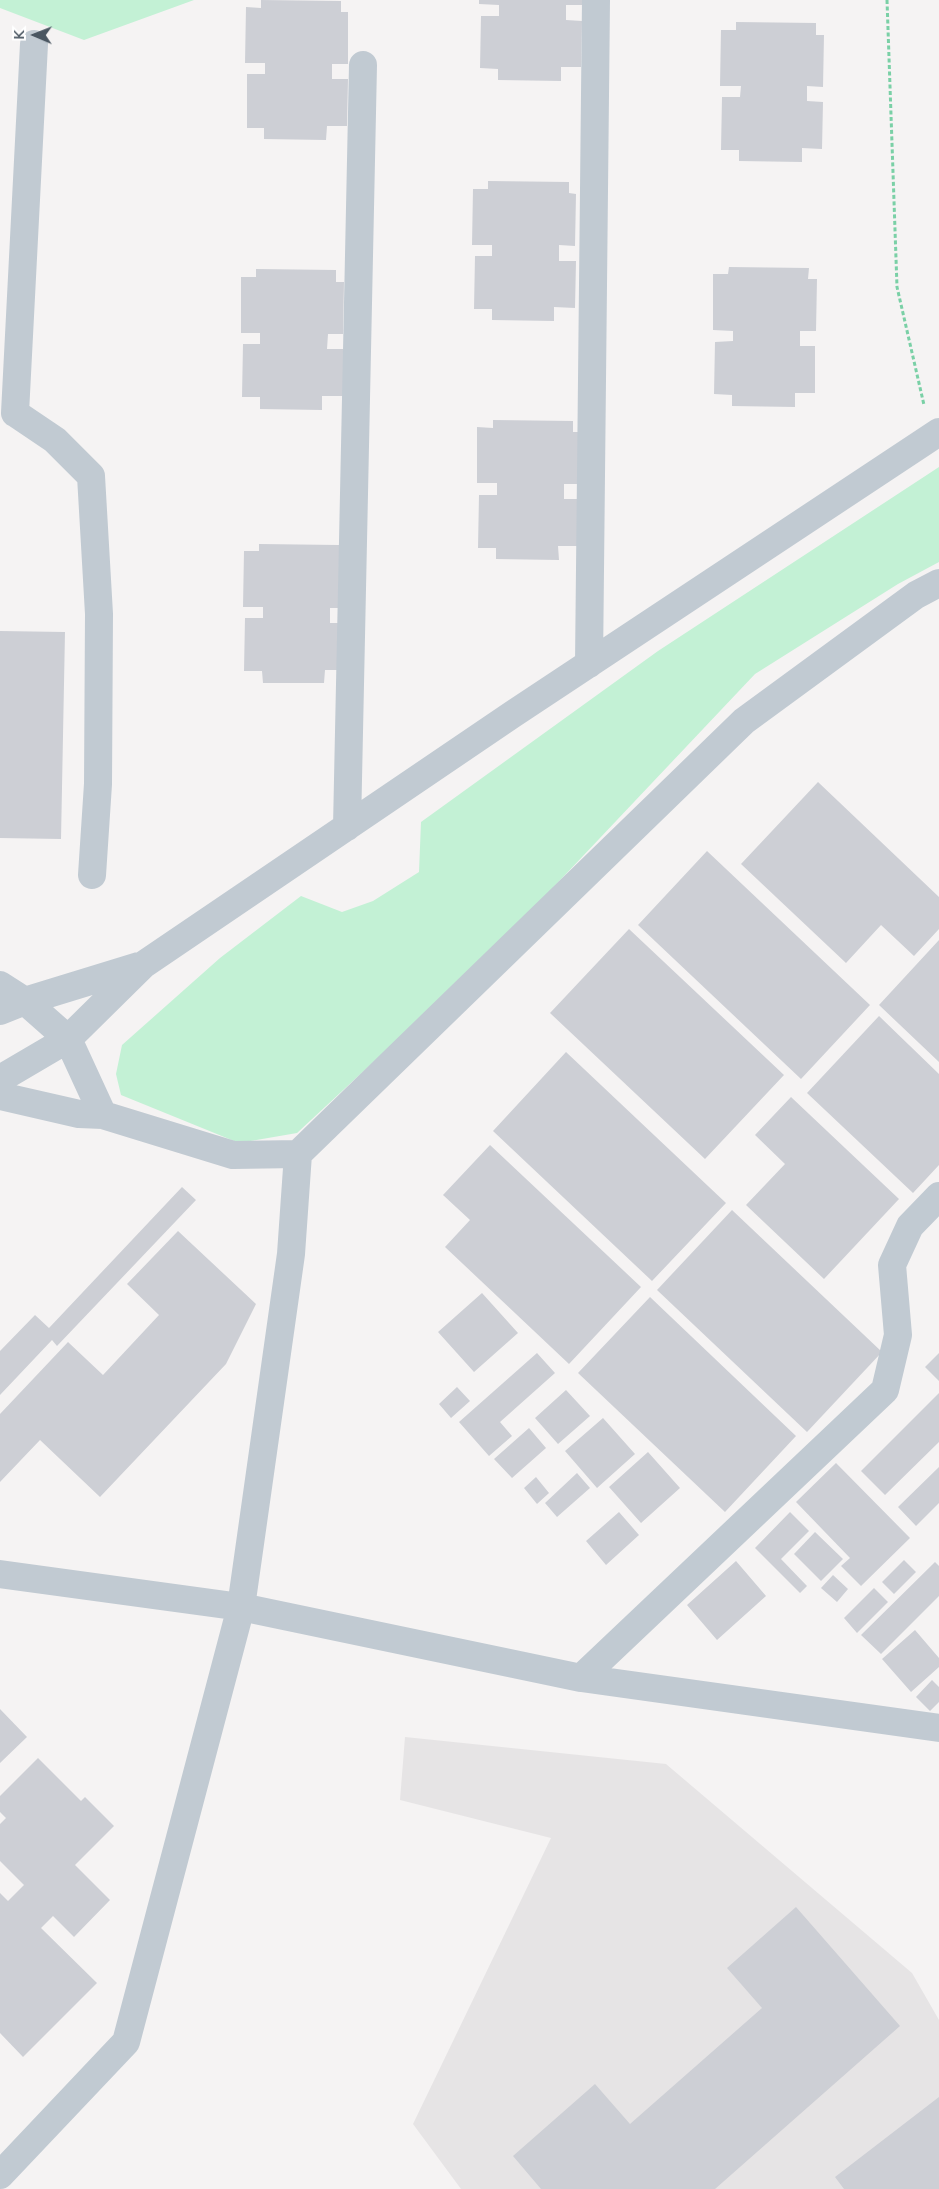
<!DOCTYPE html>
<style>
body{margin:0}
#map{position:relative;width:939px;height:2189px;overflow:hidden;background:#f5f3f3;font-family:"Nunito Sans",sans-serif}
canvas{display:block}
.north{position:absolute;left:10px;top:10px;width:50px;height:50px;-webkit-text-stroke:4px #fff;paint-order:stroke;rotate:271deg;font-size:14px;font-weight:700;line-height:20px;text-align:center;color:#4a5661}
.north::after{content:'';display:block;margin:auto;width:18px;height:22px;background:#4a5661;clip-path:polygon(50% 0,100% 100%,50% 72%,0 100%)}
</style>
<div id="map">
<canvas width="939" height="2189"></canvas>
<div class="north">K</div>
</div>
<script>
const ctx = document.querySelector('canvas').getContext('2d');
ctx.lineJoin = 'round';
function paint(path, color) { ctx.fillStyle = color; ctx.fill(path, 'evenodd'); }
function strokePath(path, color, width, dash) { ctx.strokeStyle = color; ctx.lineWidth = width; ctx.lineCap = dash ? 'butt' : 'round'; ctx.setLineDash(dash || []); ctx.stroke(path); }
paint(new Path2D(`
 M405 1737 666 1764 912 1973 939 2020V2189H461L413 2124 551 1838 400 1800Z`), '#e6e4e5');
paint(new Path2D(`
 M0 0H194L84 40 0 8Z
 M939 467V562L898 584 755 674 496 948 297 1133 239 1143 121 1095 116 1074 122 1045 220 958 301 896 342 912 373 901 419 872 421 822 658 651Z`), '#c3f1d5');
paint(new Path2D(`
 M261 0 341 1V12H348V64H332V79H348L347 126H327L326 140 264 139V128H247V74H265V63H245L246 7 261 8Z
 M479 0H582V5H566V20L582 21 581 67H561V81L498 80V69L480 68 481 16H499V5L479 4Z
 M736 22 816 23V35H824L823 87 807 86V101L823 102 822 149 802 148V162L739 161V150H721L722 97H740L741 86H720L721 30H736Z
 M488 181 569 182V193L576 194 575 246 559 245V261H576L575 308 554 307V321L492 320V309H474L475 256H492V245H472L473 189H488Z
 M729 267 809 268 808 279H817L816 331H800V346H815V393H795V407L732 406V395L714 394 715 342 733 341V331L713 330V274H728Z
 M256 269 336 270V282H344L343 334H328L327 349H343V396H322V410L260 409V397H242L243 344H260V333H241V277H256Z
 M493 420 573 421V432H581L580 484H564V499H580L579 546H558L559 560 496 559V548H478L479 495H497V483H477V427L493 428Z
 M259 544 339 545 346 608H330V623H346L345 670H325L324 683H263L262 671H244L245 618H263V607H243L244 551H259Z
 M0 631 65 632 61 839 0 838Z
 M818 782 939 897V929L914 956 881 925 846 963 741 864Z
 M707 851 870 1005 801 1079 638 925Z
 M629 929 784 1075 705 1159 550 1013Z
 M939 940V1062L879 1005Z
 M879 1016 939 1074V1165L913 1193 807 1093Z
 M566 1052 726 1203 652 1281 493 1131Z
 M791 1097 899 1199 824 1279 746 1205 785 1164 755 1135Z
 M490 1145 641 1287 569 1364 445 1247 470 1220 443 1195Z
 M182 1187 196 1200 57 1346 52 1340 0 1395V1351L35 1315 49 1328Z
 M732 1210 882 1352 807 1432 657 1290Z
 M178 1231 256 1304 226 1364 100 1497 40 1440 0 1482V1414L68 1342 103 1375 159 1315 127 1284Z
 M482 1293 518 1333 474 1372 438 1332Z
 M650 1297 796 1436 725 1512 578 1373Z
 M537 1353 555 1373 500 1422 512 1436 489 1456 459 1422Z
 M939 1353V1381L925 1367Z
 M457 1387 470 1401 451 1418 439 1404Z
 M566 1390 590 1416 558 1444 535 1418Z
 M939 1393V1442L885 1495 861 1471Z
 M603 1418 635 1454 597 1488 565 1451Z
 M529 1428 546 1448 512 1478 494 1459Z
 M648 1452 680 1488 641 1523 609 1487Z
 M836 1463 910 1538 861 1586 841 1566 850 1558 796 1502Z
 M939 1467V1503L916 1526 898 1507Z
 M577 1473 590 1488 557 1517 545 1503Z
 M536 1477 549 1493 537 1504 524 1488Z
 M619 1512 639 1535 606 1565 586 1541Z
 M790 1512 809 1531 781 1559 807 1586 800 1593 755 1548Z
 M815 1532 843 1559 821 1581 794 1554Z
 M904 1560 916 1572 894 1594 882 1582Z
 M736 1561 766 1596 717 1640 687 1605Z
 M935 1562 939 1566V1596L881 1654 861 1635Z
 M833 1575 848 1589 837 1602 821 1588Z
 M874 1588 888 1602 857 1633 844 1618Z
 M915 1630 939 1658V1667L911 1692 882 1659Z
 M932 1680 939 1687V1702L930 1711 916 1697Z
 M0 1709 27 1737 0 1763Z
 M38 1758 81 1801 85 1797 114 1826 75 1865 110 1900 74 1937 53 1916 41 1928 97 1983 23 2057 0 2033V1893L8 1901 24 1885 0 1861V1824L6 1818 0 1812V1796Z
 M796 1907 900 2026 715 2189H541L513 2156 595 2084 630 2124 762 2008 727 1968Z
 M939 2097V2189H844L835 2177Z`), '#cdcfd5');
strokePath(new Path2D(`
 M887 0 897 287 924 405`), '#7ad0a6', 3, [4, 2.5]);
strokePath(new Path2D(`
 M15 413 55 440 91 476 99 614 98 784 92 875
 M15 413 34 44
 M589 664 596 0
 M347 827 363 65
 M0 985 25 1001 68 1039 103 1115
 M0 1011 25 1001 139 966
 M0 1079 68 1039 143 965 513 714 939 432
 M0 1096 79 1114 103 1115 233 1155 298 1154 291 1254 241 1607 126 2042 0 2175
 M298 1154 744 721 916 595 939 583
 M0 1574 241 1607 581 1678 939 1728
 M581 1678 885 1390 898 1335 892 1265 910 1226 939 1196`), '#c1cad2', 28);
</script>
